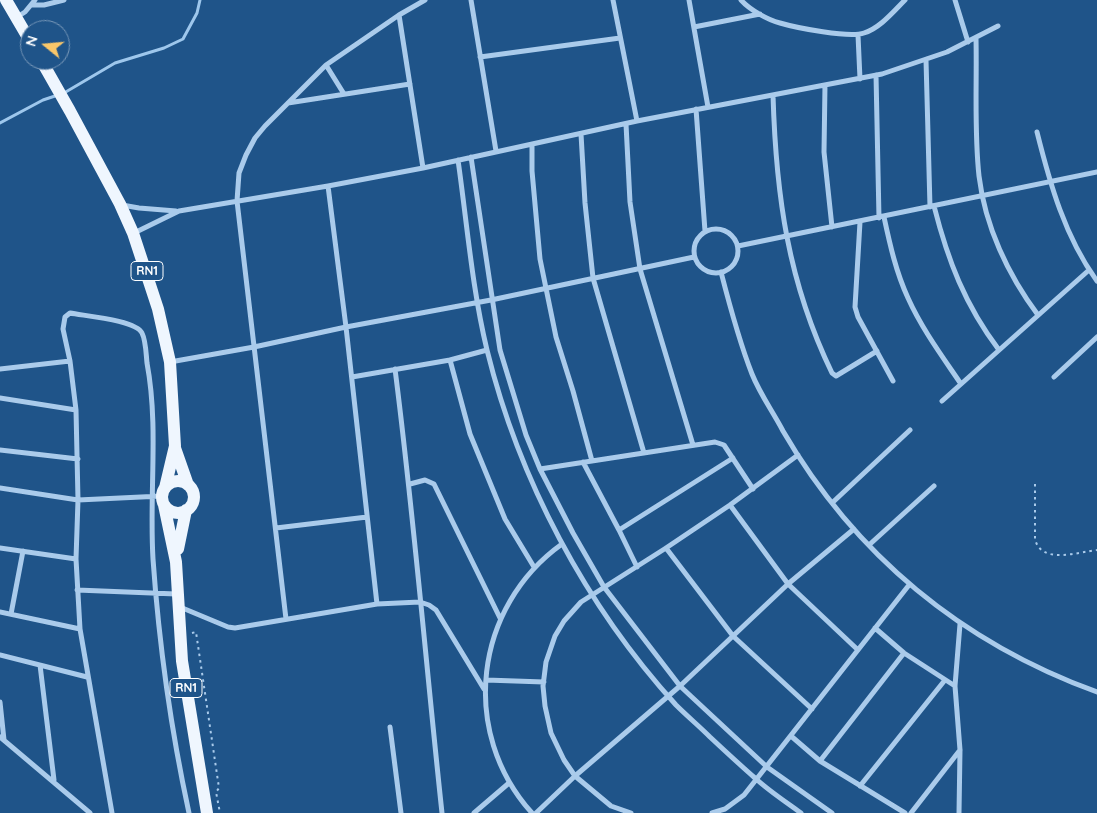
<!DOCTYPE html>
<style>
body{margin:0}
#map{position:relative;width:1097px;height:813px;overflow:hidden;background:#1f5489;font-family:Quicksand,sans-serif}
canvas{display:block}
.north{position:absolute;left:20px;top:20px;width:50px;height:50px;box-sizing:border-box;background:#1f5489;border:1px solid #7998b8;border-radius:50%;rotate:287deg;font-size:14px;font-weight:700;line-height:20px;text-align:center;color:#fff}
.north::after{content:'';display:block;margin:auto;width:18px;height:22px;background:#f9c76a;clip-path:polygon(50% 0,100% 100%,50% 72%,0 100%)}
</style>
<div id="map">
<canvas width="1097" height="813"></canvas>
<div class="north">N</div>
</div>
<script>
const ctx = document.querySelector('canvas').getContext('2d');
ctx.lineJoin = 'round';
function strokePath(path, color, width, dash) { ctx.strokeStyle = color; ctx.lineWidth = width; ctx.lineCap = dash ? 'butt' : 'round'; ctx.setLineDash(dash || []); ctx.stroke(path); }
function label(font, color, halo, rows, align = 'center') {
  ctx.font = font + ' Quicksand,sans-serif'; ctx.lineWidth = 4; ctx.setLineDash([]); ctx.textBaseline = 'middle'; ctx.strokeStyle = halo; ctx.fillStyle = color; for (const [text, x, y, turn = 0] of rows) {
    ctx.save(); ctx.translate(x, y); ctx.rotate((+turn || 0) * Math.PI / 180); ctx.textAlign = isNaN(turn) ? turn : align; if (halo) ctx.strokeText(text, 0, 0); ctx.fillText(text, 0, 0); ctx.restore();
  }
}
strokePath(new Path2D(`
 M64 93 115 63 164 48 183 39 197 13 200 0
 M0 123 43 100 58 95`), '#9ec7ec', 3);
strokePath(new Path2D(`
 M1035 484V539C1041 565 1078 552 1097 550
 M192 633 196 632 219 788 216 792 220 813`), '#aacbeb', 2, [2.5, 4]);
strokePath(new Path2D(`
 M471 0 496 151
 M613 0 637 121
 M689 0 708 107
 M741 0C750 10 768 20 780 23 797 28 849 38 864 33 880 28 893 12 905 0
 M955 0 968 42
 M32 5H44L64 0
 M399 15 423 168
 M17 17 25 12 35 0
 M694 27 760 14
 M858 35 860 79
 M976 38C977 84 974 131 979 176 985 226 1008 275 1038 315
 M480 57 620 38
 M926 60 930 207
 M326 65 344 94
 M876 75 879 218
 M825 85 824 152 832 227
 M773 95C776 196 788 282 832 373L836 376 877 351
 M288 103 410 84
 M696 109 705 231
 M626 124 630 202 640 269 693 445
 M1037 132C1050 184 1065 237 1097 281
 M581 134 585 203 593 278 644 453
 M532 144V171L540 259 556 337 573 391 592 461
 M471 157 500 350 526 435 540 469 573 533 604 587 680 686 767 767 832 813
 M458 160C467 223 472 288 487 350 519 480 586 606 676 705 687 716 699 726 710 737 725 751 740 765 755 778 769 791 786 802 801 813
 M328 186 346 327 377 604
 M122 205 139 208 176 211
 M934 206C948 261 965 305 999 350
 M884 217C890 245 896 272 908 298 922 329 942 356 961 384
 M860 222 855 307 858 317 893 381
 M694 251a22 22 0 1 1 44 0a22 22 0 1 1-44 0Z
 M134 233 179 211 328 186 423 168 637 121 882 74 947 52 998 26
 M738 246 1097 172
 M721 272C730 307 739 341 752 374 760 394 773 412 783 431 855 555 962 643 1097 692
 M450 360 470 434 505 519 534 567
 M170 362 254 347 346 327 491 300 694 257
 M0 369 70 361
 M395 369C414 517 426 665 442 813
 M352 377 450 360 487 350
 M1054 377 1097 337
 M0 398 76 410
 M942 401 1089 270
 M0 450 78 459
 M583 462 619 530
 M540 469 715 442 724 445 753 489
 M410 484 425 480 434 484 500 618
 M0 488 78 500 162 496
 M832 503 910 430
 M730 505 788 584 858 650
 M276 528 367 517
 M869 545 934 486
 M0 548 76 559
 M666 548 733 636 812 709
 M637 567 619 530 733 458
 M77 590 176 594
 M180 607 228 627 235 628 377 604 420 602 429 605 436 610 484 689
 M0 612 80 629
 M11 614 23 551
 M286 619 237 201 239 173 246 155 255 138 265 126 326 65 399 15 425 0
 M875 628 904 653 955 686
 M0 655 87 677
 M40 665 54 780
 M486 680 544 682
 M0 702 4 740
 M390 727 401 813
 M791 736 820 761 905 813
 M0 737 90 813
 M820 761 904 653
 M860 786 945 680
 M112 813 80 629 76 559 78 500 76 410 70 361 63 329 65 317 70 313C85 316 136 320 142 333 146 341 146 354 147 363 159 427 149 493 153 559 159 644 171 730 189 813
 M474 813 509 783
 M532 813C459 732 474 607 562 544
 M536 813 575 776 680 686 788 584 854 529
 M631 813 611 806 575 776 564 760 551 733 545 706 543 686 546 662 555 636 564 621 581 602 666 548 730 505 798 455
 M712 813 725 809 744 795 909 585
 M911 813 960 750
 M959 813 960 750 955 686 960 624`), '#aacbeb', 5);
strokePath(new Path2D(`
 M6 0 30 41
 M41 60 70 111 120 204 133 233 158 309 170 362 175 446 165 488
 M175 448 188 485
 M162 497a16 16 0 1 1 32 0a16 16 0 1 1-32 0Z
 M164 505 176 562 182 661 207 813
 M178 549 186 510`), '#eff6fe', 12);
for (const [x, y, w] of [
 [147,271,32],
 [186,688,32]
]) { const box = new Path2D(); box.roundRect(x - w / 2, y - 9.5, w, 19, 4); ctx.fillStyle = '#1f5489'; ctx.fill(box); strokePath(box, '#fff', 1); }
label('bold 12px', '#fff', null, [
 ["RN1",147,271],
 ["RN1",186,688]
]);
</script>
